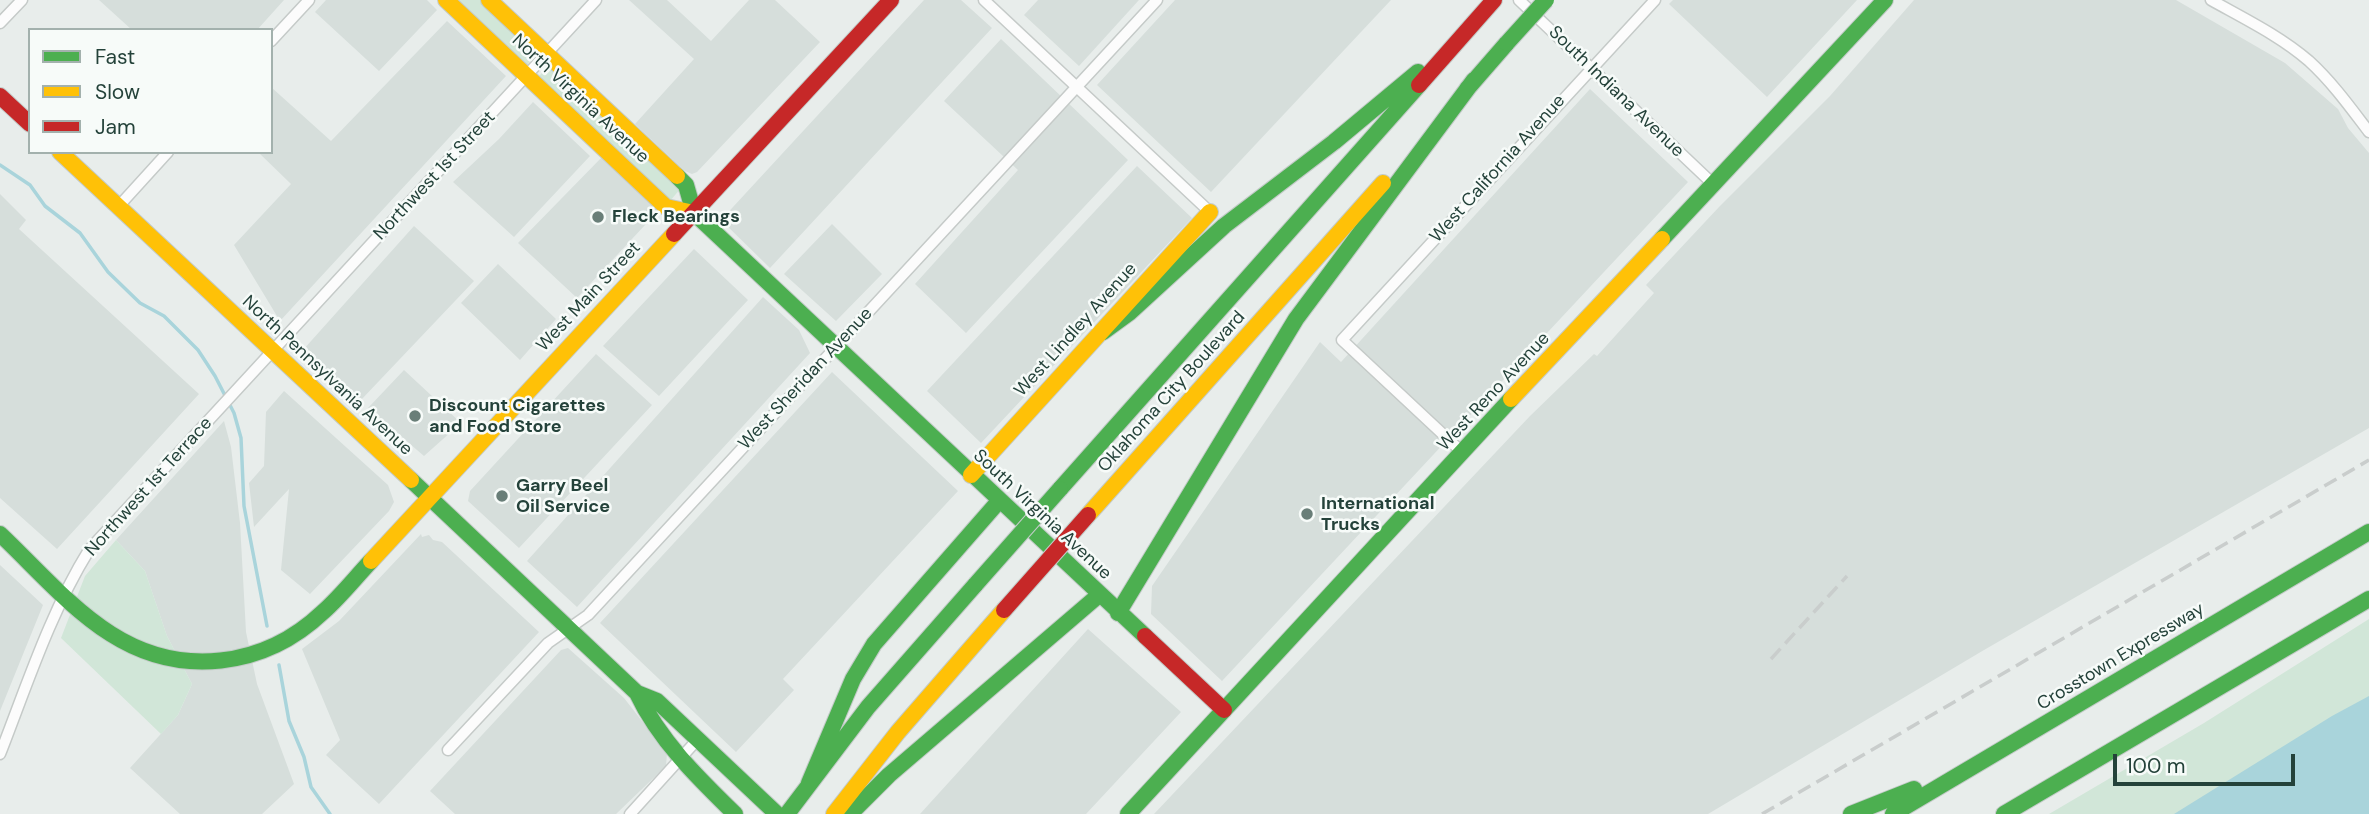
<!DOCTYPE html>
<style>
body{margin:0}
#map{position:relative;width:2369px;height:814px;overflow:hidden;background:#e8edeb;font-family:"DM Sans",sans-serif}
canvas{display:block}
.legend{position:absolute;left:28px;top:28px;width:245px;height:126px;box-sizing:border-box;background:#f7fbf9;border:2px solid #a3b1ad;margin:0;padding:9px 12px;list-style:none;font-size:21px;color:#24423a}
.legend li{display:flex;align-items:center;gap:14px;height:35px}
.legend b{width:35px;border:2px solid #a3b1ad}
.scale{position:absolute;left:2113px;top:754px;width:182px;height:32px;box-sizing:border-box;border:4px solid #24423a;border-top:0;padding-left:9px;font-size:21px;line-height:24px;white-space:nowrap;color:#24423a;-webkit-text-stroke:5px #f7fbf9;paint-order:stroke}
</style>
<div id="map">
<canvas width="2369" height="814"></canvas>
<ul class="legend">
<li><b style="height:9px;background:#4caf50"></b>Fast</li>
<li><b style="height:9px;background:#ffc107"></b>Slow</li>
<li><b style="height:9px;background:#c62828"></b>Jam</li>
</ul>
<div class="scale">100 m</div>
</div>
<script>
const ctx = document.querySelector('canvas').getContext('2d');
ctx.lineJoin = 'round';
function paint(path, color) { ctx.fillStyle = color; ctx.fill(path, 'evenodd'); }
function strokePath(path, color, width, dash) { ctx.strokeStyle = color; ctx.lineWidth = width; ctx.lineCap = dash ? 'butt' : 'round'; ctx.setLineDash(dash || []); ctx.stroke(path); }
function label(font, color, halo, rows, align = 'center') {
  ctx.font = font + ' "DM Sans",sans-serif'; ctx.lineWidth = 5; ctx.setLineDash([]); ctx.textBaseline = 'middle'; ctx.strokeStyle = halo; ctx.fillStyle = color; for (const [text, x, y, turn = 0] of rows) {
    ctx.save(); ctx.translate(x, y); ctx.rotate((+turn || 0) * Math.PI / 180); ctx.textAlign = isNaN(turn) ? turn : align; if (halo) ctx.strokeText(text, 0, 0); ctx.fillText(text, 0, 0); ctx.restore();
  }
}
paint(new Path2D(`
 M99 0H284L257 30H132Z
 M326 0H427L437 10 379 71 315 12Z
 M629 0H667L711 41 749 0H775L820 42 697 172 692 174 685 171 635 124 694 59Z
 M924 0H961L992 28 770 268 721 220Z
 M1038 0H1139L1079 66 1024 15Z
 M1175 0H1391L1211 192 1097 85Z
 M1673 0H1857L1767 97 1669 4Z
 M1914 0H2176L2285 63 2338 109 2348 128 2369 153V428L1984 650 1708 814H1154L1530 416 1594 354 1597 356 1654 293 1646 285 1719 207 1830 96Z
 M447 21 506 76 280 321 234 245 291 184 258 152H271V87L331 141Z
 M1001 39 1128 160 966 333 915 284 1018 170 944 101Z
 M1590 89 1688 182 1222 681 1151 614 1152 586 1320 342 1341 362Z
 M533 102 590 156 514 237 453 182 499 139Z
 M603 156 659 210 577 298 518 243Z
 M1137 166 1192 218 981 443 927 391Z
 M0 194 26 220 19 229 199 394 57 549 0 498Z
 M832 224 882 274 836 321 784 274Z
 M414 226 474 281 361 400 303 350Z
 M694 249 748 300 659 396 603 346Z
 M498 264 556 319 520 360 461 303Z
 M763 297 799 330 810 353 577 607 527 561Z
 M596 354 652 405 519 548 468 501 470 491Z
 M404 370 461 423 424 456 368 408Z
 M832 372 958 491 783 679 794 690 736 752 600 623Z
 M284 391 388 485 394 502 389 511 310 594 281 570 289 489 254 527 249 483 264 466 266 412Z
 M224 421 231 447 240 523 246 632 257 684 294 784 262 814H180L130 768 178 715 192 684 167 636 145 571 116 540Z
 M421 534 422 537 429 535 433 540 442 542 539 632 379 804 326 755 340 740 302 649 339 621Z
 M0 565 43 605 0 711Z
 M1088 629 1181 712 1086 814H920Z
 M568 648 624 698 667 753 666 766 616 814H455L430 791 561 650Z`), '#d6dedb');
paint(new Path2D(`
 M455 0H481L536 52 527 65 523 64Z
 M549 66 681 188 670 201 540 79 539 76Z
 M116 540 145 571 167 636 192 684 178 715 161 734 61 638 85 576Z
 M2369 619V814H2049L2204 723Z`), '#d1e6d8');
paint(new Path2D(`
 M2369 696V814H2174L2332 716Z`), '#a9d4db');
strokePath(new Path2D(`
 M0 165 30 185 45 206 80 233 108 272 140 303 164 316 198 350 215 376 234 413 241 438 244 506 267 626
 M279 665 289 721 304 757 311 787 330 814`), '#a9d4db', 3.5);
const street = new Path2D(`
 M984 0 1210 212
 M1519 0 1713 184
 M2211 0C2245 19 2280 36 2309 61 2332 82 2350 107 2369 132
 M0 23 22 0
 M271 41 309 0
 M118 207 168 152
 M1463 453 1342 340 1655 0
 M448 750 548 643 588 615 1157 0
 M0 754C27 685 50 613 89 550L596 0
 M630 814 698 739`);
const fast = new Path2D(`
 M1467 89 1507 43
 M677 176 686 185 694 213 1145 636
 M1662 239 1885 0
 M1103 332 1129 313 1224 226 1334 142 1418 72
 M411 480 637 693C659 740 698 778 735 814
 M1060 489 1419 85
 M0 534C36 568 70 608 111 634 180 678 264 668 323 612 340 597 355 578 371 561
 M1118 613 1296 319 1474 80
 M637 693 657 701 777 814
 M809 783 853 679 874 644 999 501
 M787 814 868 707 976 584
 M850 814 889 775 1099 595
 M1128 814 1511 399
 M1851 814 1914 789
 M1893 814 2369 532
 M2004 814 2369 599`);
const slow = new Path2D(`
 M446 0 666 207 694 213
 M489 0 677 176
 M60 152 411 480
 M1511 399 1662 239
 M971 475 1210 212
 M1088 515 1383 183
 M371 561 674 234
 M834 814 898 732 1004 610`);
const jam = new Path2D(`
 M1419 85 1494 0
 M0 96 30 124
 M674 234 891 0
 M1145 636 1224 710`);
strokePath(street, '#c5cac8', 13);
strokePath(fast, '#c3cbc8', 18);
strokePath(slow, '#c3cbc8', 18);
strokePath(jam, '#c3cbc8', 18);
strokePath(street, '#fcfcfc', 10);
strokePath(fast, '#4caf50', 16);
strokePath(slow, '#ffc107', 16);
strokePath(jam, '#c62828', 16);
strokePath(new Path2D(`
 M1771 659 1847 576
 M1762 814 2369 460`), '#c9cdcc', 3.5, [14, 7]);
const fastBridge = new Path2D(`
 M1507 43 1546 0
 M976 584 1060 489`);
const jamBridge = new Path2D(`
 M1004 610 1088 515`);
strokePath(fastBridge, '#c3ccc9', 18, []);
strokePath(jamBridge, '#c3ccc9', 18, []);
strokePath(fastBridge, '#4caf50', 16);
strokePath(jamBridge, '#c62828', 16);
for (const [x, y, r, color] of [
 [598,217,7,"#697e78"],
 [415,416,7,"#697e78"],
 [502,496,7,"#697e78"],
 [1307,514,7,"#697e78"]
]) { const dot = new Path2D(); dot.arc(x, y, r, 0, 2 * Math.PI); ctx.fillStyle = color; ctx.fill(dot); strokePath(dot, '#f7fbf9', 2.5); }
label('18px', '#24423a', '#f7fbf9', [
 ["South Indiana Avenue",1616,92,44],
 ["North Virginia Avenue",580,99,43],
 ["West California Avenue",1498,169,-48],
 ["Northwest 1st Street",435,176,-47],
 ["West Main Street",589,297,-47],
 ["West Lindley Avenue",1076,330,-48],
 ["North Pennsylvania Avenue",327,376,43],
 ["West Sheridan Avenue",806,379,-47],
 ["Oklahoma City Boulevard",1172,392,-48],
 ["West Reno Avenue",1494,392,-47],
 ["Northwest 1st Terrace",149,487,-48],
 ["South Virginia Avenue",1042,515,43],
 ["Crosstown Expressway",2121,657,-31]
]);
label('bold 18px', '#24423a', '#f7fbf9', [
 ["Fleck Bearings",612,217],
 ["Discount Cigarettes",429,406],
 ["and Food Store",429,427],
 ["Garry Beel",516,486],
 ["Oil Service",516,507],
 ["International",1321,504],
 ["Trucks",1321,525]
], 'left');
</script>
